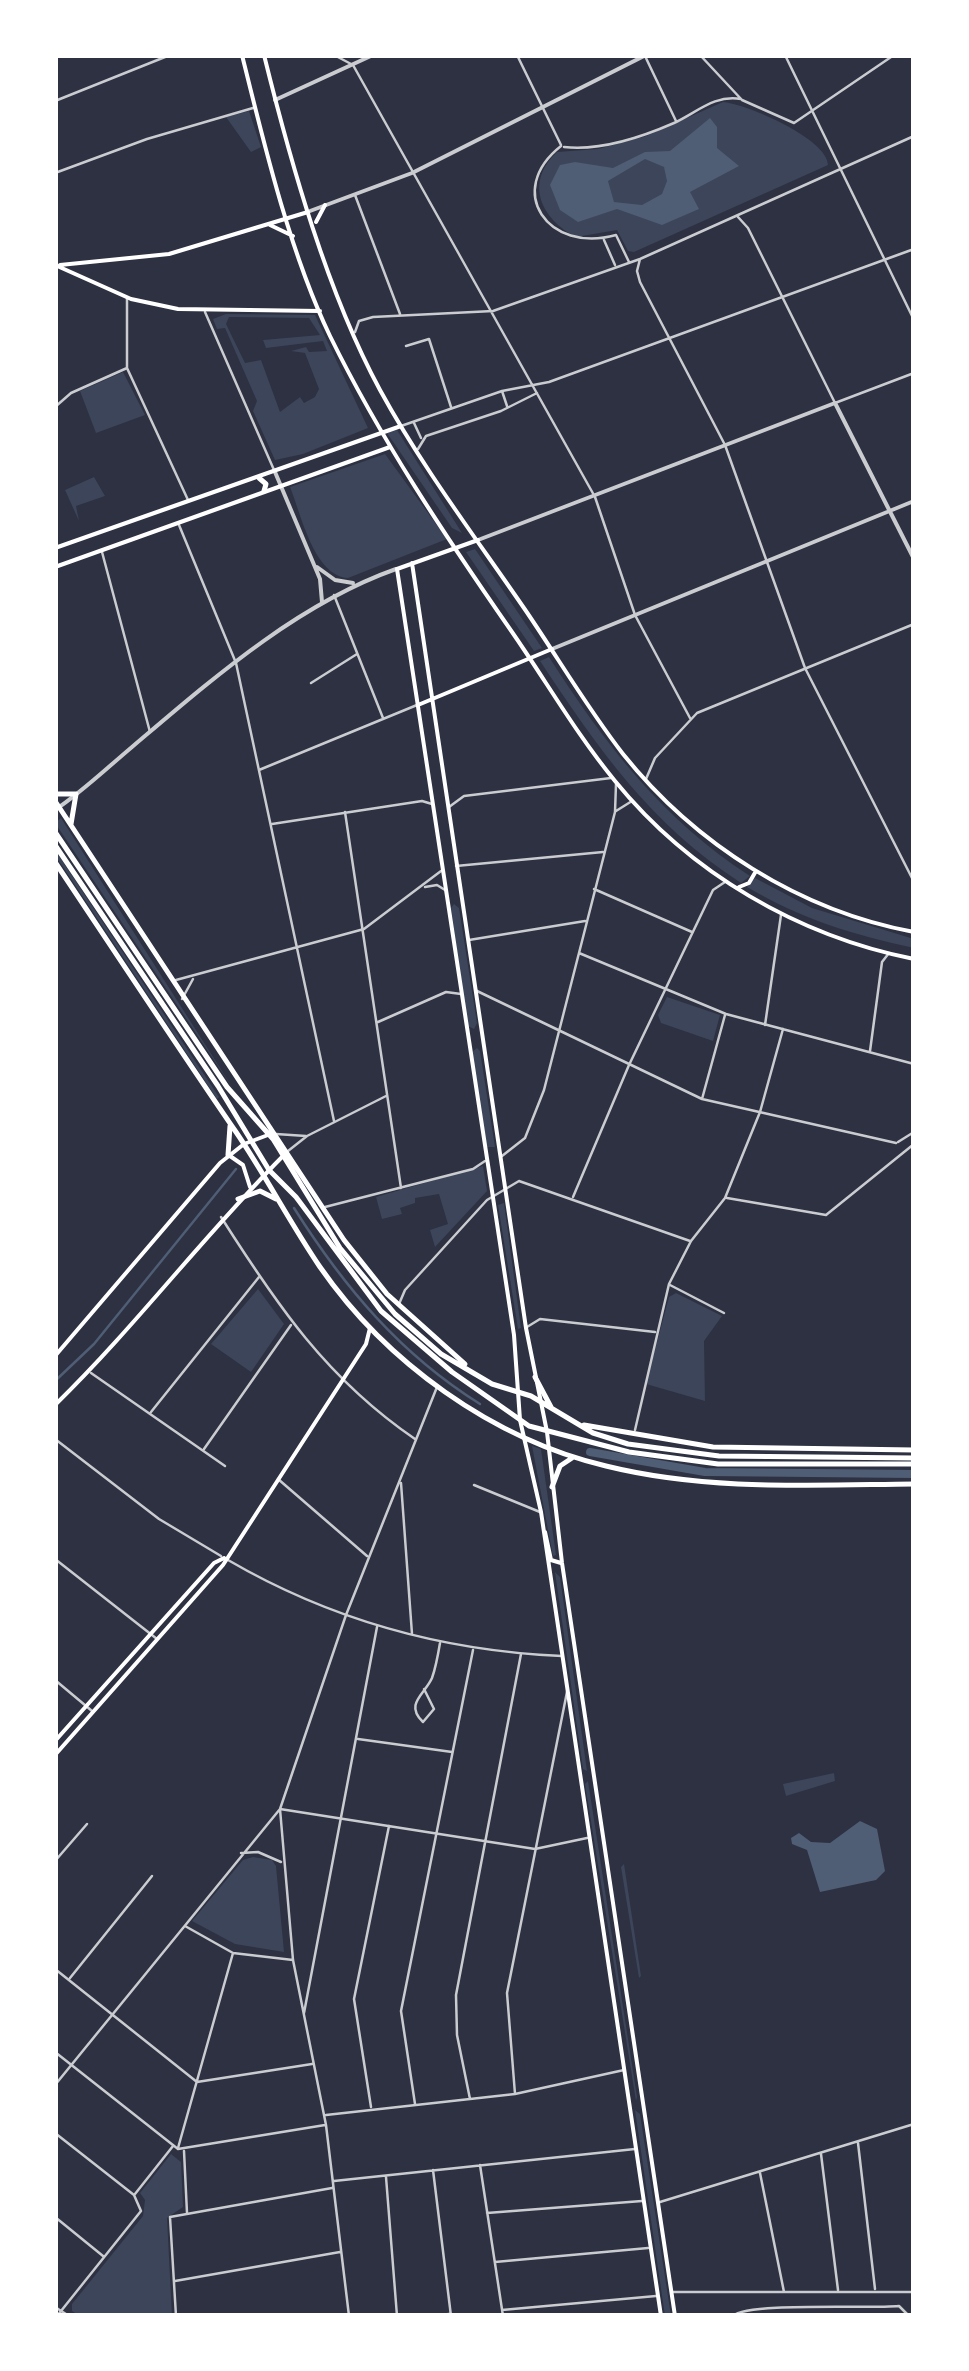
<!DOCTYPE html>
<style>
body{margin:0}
#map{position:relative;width:969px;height:2371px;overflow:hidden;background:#2d3142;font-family:Mulish,sans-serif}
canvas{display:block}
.frame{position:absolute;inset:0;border:58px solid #fff;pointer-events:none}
</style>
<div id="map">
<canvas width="969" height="2371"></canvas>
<div class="frame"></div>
</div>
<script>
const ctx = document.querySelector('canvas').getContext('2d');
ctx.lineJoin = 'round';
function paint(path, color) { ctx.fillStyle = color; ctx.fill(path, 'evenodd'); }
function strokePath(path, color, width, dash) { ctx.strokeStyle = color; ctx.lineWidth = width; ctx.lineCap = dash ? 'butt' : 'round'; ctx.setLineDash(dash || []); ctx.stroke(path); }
paint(new Path2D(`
 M723 102C747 104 828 139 828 165L634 252 628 251 617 230 576 237C541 219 524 183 557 152L598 149 646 136Z
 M249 111 261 147 251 152 226 117Z
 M226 314 315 315 368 428 303 454 275 460 253 411 257 401 225 328 217 329 213 319ZM229 317 309 318 320 335 263 340 266 348 323 341 327 351 309 352 306 347 291 351 305 353 319 389 315 397 304 403 300 397 280 412 261 360 245 363 226 324Z
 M123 372 145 415 96 433 80 391Z
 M397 430 462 533 452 528 387 433Z
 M385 454 447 539 348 578C314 576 301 514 290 487Z
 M94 477 105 496 76 506 79 521 65 490Z
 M475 549 542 648 534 651 466 552Z
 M549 657C604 743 663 820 750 876L741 883C649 823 600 751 540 661Z
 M61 818 236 1093 55 823Z
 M55 850 219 1097 217 1099 55 855Z
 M755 878 812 908 914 939V948C854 935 801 919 747 887Z
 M454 904 459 908 477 1023 474 1029 468 1026 451 908Z
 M667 997 720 1015 713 1041 661 1023 658 1015Z
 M477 1048 480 1051 495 1147H487L472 1052Z
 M483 1166 487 1191 435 1247 430 1230 448 1224 439 1194 415 1198V1203L400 1208 402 1214 382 1219 376 1197Z
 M504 1203 521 1328 518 1329 498 1205Z
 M258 1289 284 1324 251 1372 211 1344Z
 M676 1293 722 1316 704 1341 705 1401 646 1384 669 1297Z
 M532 1446 541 1449 556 1555 553 1556Z
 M555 1572 560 1577 587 1771 583 1769Z
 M834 1773 835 1781 786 1796 783 1784Z
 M588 1781 637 2097 636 2101 585 1784Z
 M253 1857 272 1860 276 1866 284 1952 235 1944 192 1921 243 1860Z
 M624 1864 641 1976 639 1978 621 1867Z
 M635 2110 640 2114 671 2316H665Z
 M171 2154 181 2162 183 2207 167 2218 172 2316H80L72 2311V2304L143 2216 145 2200 140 2193Z`), '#3c4559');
paint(new Path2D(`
 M710 118 717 127V148L739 166 690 192 699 209 662 225 617 209 578 222 560 210 550 185 560 165 575 162 613 168 645 152 670 151ZM645 159 664 167 667 181 662 194 642 205 614 202 608 181Z
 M860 1821 877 1829 885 1871 876 1880 820 1892 807 1850 792 1844 791 1838 799 1833 811 1842 830 1843Z`), '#4f5d75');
strokePath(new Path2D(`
 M294 1208C344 1287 400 1354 480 1404
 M55 1381 94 1344 236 1169`), '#4f5d75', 2.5);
strokePath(new Path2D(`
 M590 1452 705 1472 914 1474`), '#4f5d75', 8);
strokePath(new Path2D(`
 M334 55 353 65 595 497 635 615 690 718
 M517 55 561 145
 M700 55 742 100 794 123 894 55
 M785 55 914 320
 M645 56 676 121
 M55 101 170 55
 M561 146C504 191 548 254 616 235L629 262
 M564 147C599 151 642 137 674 123 696 113 715 94 741 99
 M55 173 147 139 253 108
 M355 195 400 314
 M738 217 748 228 835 403 914 373
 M604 240 615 265
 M640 259 637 271 640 282 725 445 805 668 914 882
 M127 298V368L188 500
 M205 312 274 470
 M355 332 359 321 373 317 493 311 640 259 914 136
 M406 346 429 339 451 407
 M502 391 507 406
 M55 407 71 393 127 368
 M414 423 421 438
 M401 426 502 391 549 382 914 249
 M418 449 426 436 501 411 537 393
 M179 525 236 663 334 1121
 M102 552 150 732
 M334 595 383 718
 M311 683 357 654
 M259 770 417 705
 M646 779 655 758 697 713 914 624
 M449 807 464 796 611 778
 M616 811 632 801
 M345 812 401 1188
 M272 824 422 801 432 804
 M456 866 603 852
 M425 887 437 885 445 890
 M594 889 692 932
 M469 940 585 921
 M579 953 726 1014 914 1064
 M176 980 364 929 441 871
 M477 991 702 1099 896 1143
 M182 999 193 979
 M378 1022 446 992 461 994
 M765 1025 781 915
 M870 1051 882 962 889 953
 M702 1099 725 1015
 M276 1134 306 1136
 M898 1142 914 1132
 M288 1151 307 1136 386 1096
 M502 1156 525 1138 544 1090 615 812 616 784
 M573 1197 629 1065 713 890 725 882
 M727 1198 826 1215 914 1144
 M325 1207 473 1169 485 1161
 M221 1217C277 1305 327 1379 415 1439
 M670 1285 724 1313
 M399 1304 405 1290 487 1200 519 1181 690 1241
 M527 1327 540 1319 655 1332
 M91 1373 225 1466
 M151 1412 259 1277
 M635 1430 669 1284 691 1241 725 1198 760 1112 783 1029
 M55 1439 159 1519 221 1556
 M204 1449 291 1325
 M278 1479 367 1556
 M401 1483 412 1634
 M474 1485 540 1512
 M55 1551V1553
 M55 1559 157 1639
 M228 1560C331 1620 444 1651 562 1656
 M55 1680 92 1711
 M424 1689 434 1709 423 1722C404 1704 425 1694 432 1678 436 1667 438 1655 440 1643
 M358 1739 452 1752
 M241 1853 258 1852 281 1862
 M55 1861 87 1824
 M185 1926 233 1953 293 1960
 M55 1969 197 2082 312 2064
 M70 1978 152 1876
 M304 2013 377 1627
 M55 2052 178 2149 325 2125
 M55 2085 280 1809 346 1615 437 1387
 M515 2094 507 1993 567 1692
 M470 2099 457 2035 456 1995 521 1654
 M415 2104 401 2011 473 1650
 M371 2107 354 1999 389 1826
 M326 2115 515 2094 624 2070
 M55 2133 134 2195 141 2211 57 2316
 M858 2143 875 2289
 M178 2148 233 1953
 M184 2151 187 2213
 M821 2154 838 2290
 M480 2165 503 2316
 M433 2170 451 2316
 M760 2173 784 2292
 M386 2177 397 2316
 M334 2181 635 2149
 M135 2194 173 2146
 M660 2202 914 2124
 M487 2213 642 2201
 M55 2217 103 2256
 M495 2262 648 2248
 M175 2281 340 2252
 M673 2292H914
 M55 2307 69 2316
 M502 2310 656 2296
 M176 2316 170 2217 332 2188
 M295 2316H301
 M349 2316 326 2125 293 1960 280 1809 535 1849 587 1838
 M433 2316 449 2314
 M733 2316C747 2302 868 2309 899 2306L909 2316`), '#caccd0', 2.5);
strokePath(new Path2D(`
 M275 100 373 55
 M310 211 412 173 646 55
 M275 472 320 579 322 602
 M478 540 835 403 914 559
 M317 567 335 580 353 583
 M552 649 914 501
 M55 810C82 792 107 768 132 747 211 680 297 604 396 569`), '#caccd0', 4);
strokePath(new Path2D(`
 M242 55C264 144 290 253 330 336 381 440 446 537 512 632 546 681 577 735 615 781 690 873 798 936 914 959
 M264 55C291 164 327 292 380 390 422 467 476 538 526 611 558 658 588 709 623 754 695 844 800 911 914 932
 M316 222 325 205
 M270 225 293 236
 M55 265 131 299 178 309 320 311
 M60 265 169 254 308 212
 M478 540 397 569 514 1335 520 1420 541 1512 661 2316
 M55 548 401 426
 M412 563 526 1328 547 1432 562 1563 675 2316
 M55 567 390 447
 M418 705 552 649
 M739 887 749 883 756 871
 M230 1156 243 1165 250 1187
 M55 1356 220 1163 244 1144 268 1135
 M55 1405C136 1326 204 1235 285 1154
 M545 1532 551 1560 561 1563
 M55 1741 214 1563 224 1558
 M55 1755 223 1565 366 1344 370 1328`), '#fff', 4);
strokePath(new Path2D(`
 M259 478 266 484 264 491
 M55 794H76L71 824
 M55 801 344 1240 387 1294 465 1364
 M55 832 227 1087 273 1139 340 1248 395 1314 441 1354 492 1384 531 1396 593 1433 628 1444 719 1456 914 1458
 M55 845 218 1086 269 1170 296 1197 381 1311 452 1372 529 1426 629 1452 718 1464H914
 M55 862C115 952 175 1043 236 1132 266 1176 290 1223 320 1267 386 1362 492 1439 606 1466 707 1491 811 1485 914 1484
 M228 1155 230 1126
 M238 1199 260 1191 276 1199
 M535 1377 551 1407
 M584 1425 713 1447 914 1450
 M552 1487 560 1466 572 1458`), '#fff', 5);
</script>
